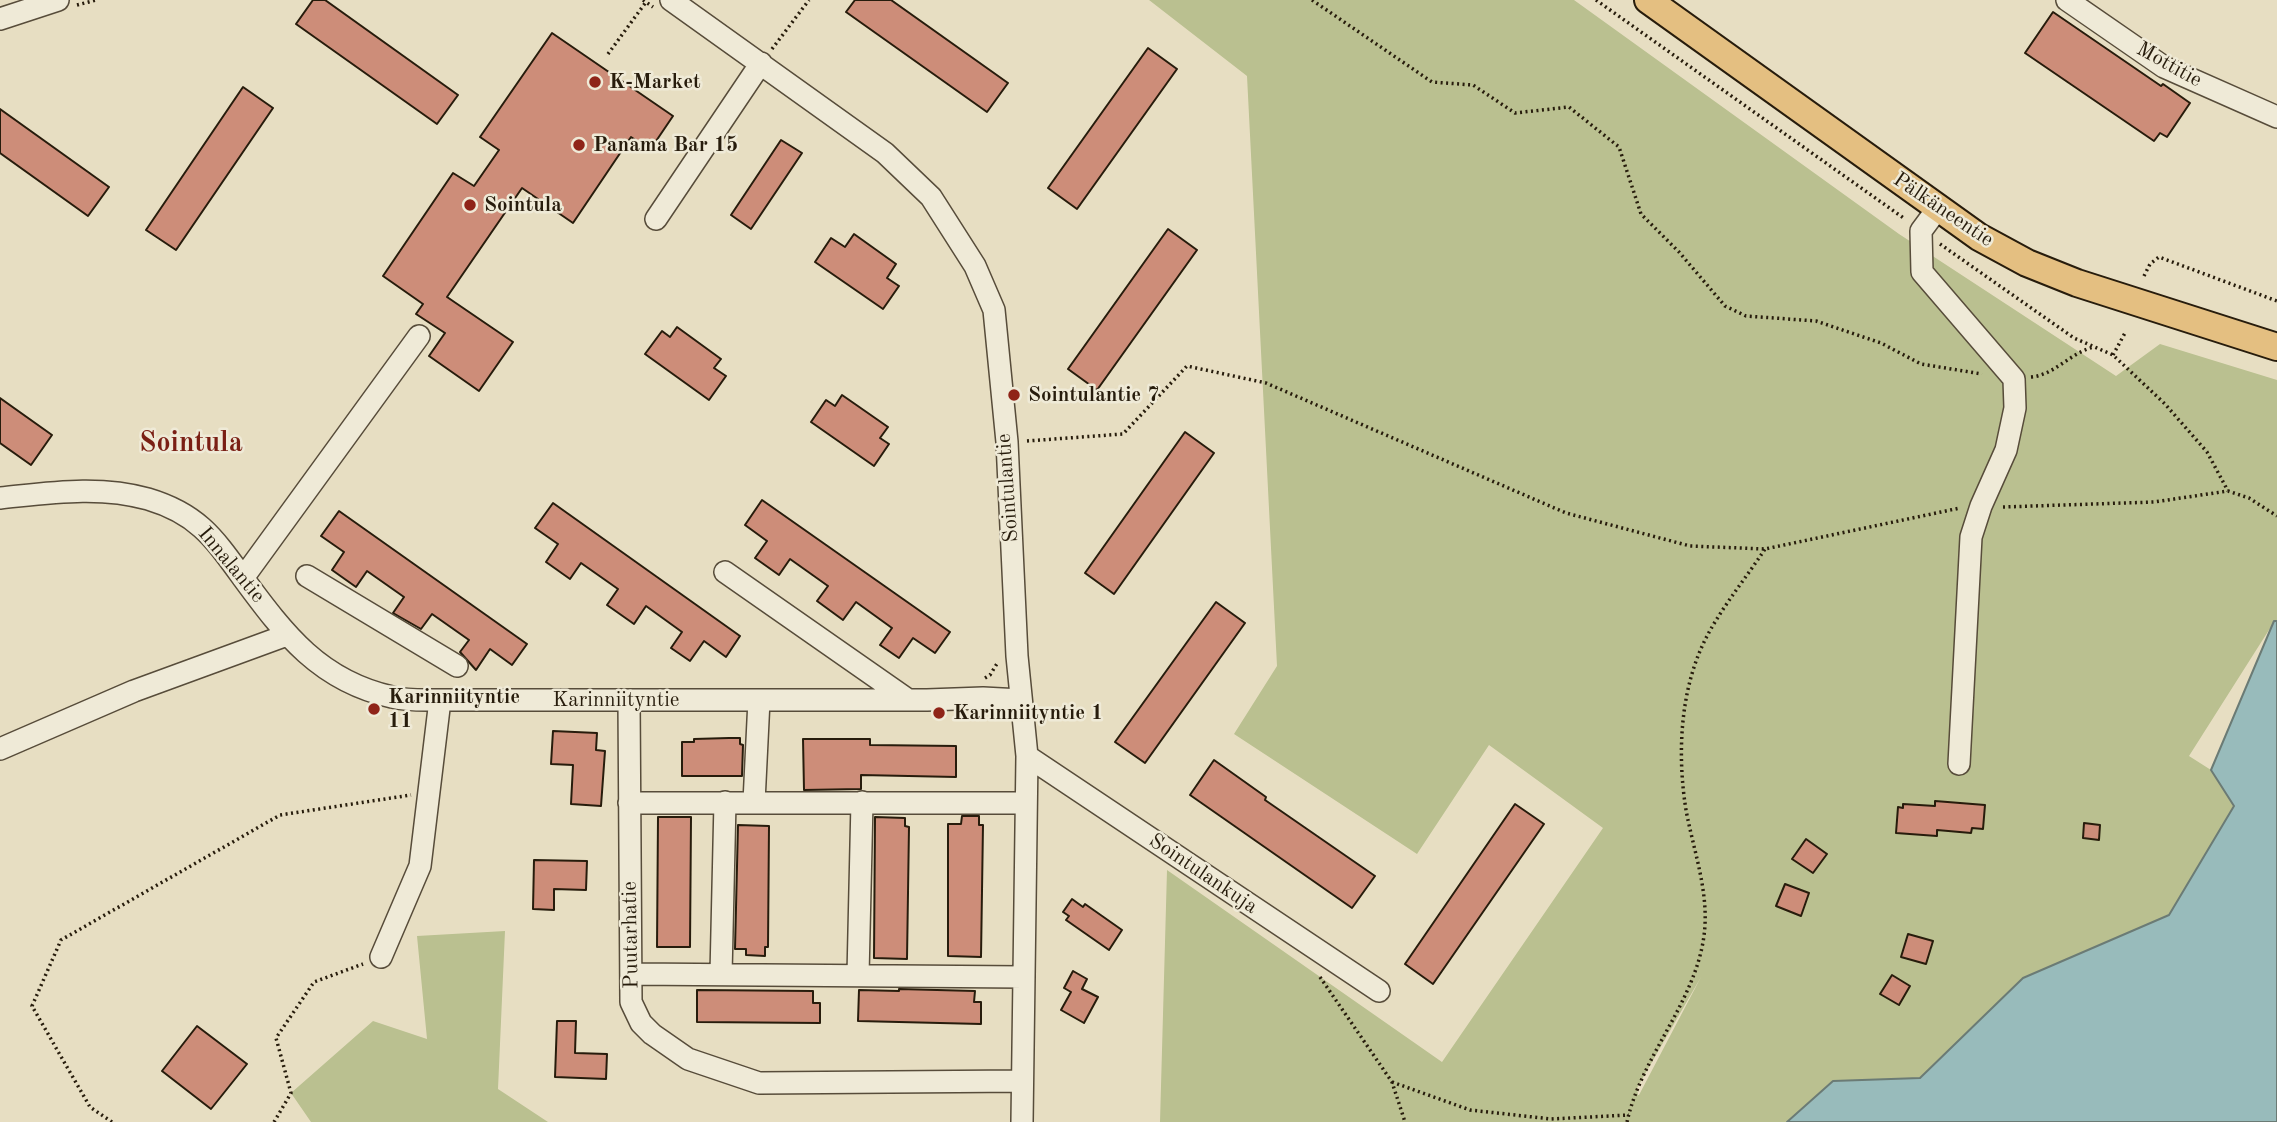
<!DOCTYPE html>
<meta charset="utf-8">
<style>
body{margin:0}
canvas{display:block;background:#e7dec2}
</style>
<canvas width="2277" height="1122"></canvas>
<script>
const ctx = document.querySelector('canvas').getContext('2d');
ctx.lineJoin = 'round';
function paint(path, color) { ctx.fillStyle = color; ctx.fill(path, 'evenodd'); }
function strokePath(path, color, width, dash) { ctx.strokeStyle = color; ctx.lineWidth = width; ctx.lineCap = dash ? 'butt' : 'round'; ctx.setLineDash(dash || []); ctx.stroke(path); }
function label(font, color, halo, rows, align = 'center') {
  ctx.font = font + ' "Old Standard TT",serif'; ctx.lineWidth = 5; ctx.setLineDash([]); ctx.textBaseline = 'middle'; ctx.strokeStyle = halo; ctx.fillStyle = color; for (const [text, x, y, turn = 0] of rows) {
    ctx.save(); ctx.translate(x, y); ctx.rotate((+turn || 0) * Math.PI / 180); ctx.textAlign = isNaN(turn) ? turn : align; if (halo) ctx.strokeText(text, 0, 0); ctx.fillText(text, 0, 0); ctx.restore();
  }
}
paint(new Path2D(`
 M1149 0H1574L1899 234 2116 376 2160 344 2277 380V621L2274 622 2189 756 2211 770 2235 806 2169 915 2023 978 1920 1078 1833 1081 1787 1122H1160L1167 870 1442 1062 1603 828 1489 745 1417 854 1234 734 1277 666 1247 76ZM1701 977 1639 1095H1638L1637 1088Z
 M505 931 498 1089 548 1122H311L291 1093 373 1021 427 1039 417 936Z`), '#bac090');
const water = new Path2D(`
 M2274 621H2277V1122H1787L1833 1081 1920 1078 2023 978 2169 915 2234 806 2211 770Z`);
paint(water, '#98bbbb');
strokePath(water, '#6b7b75', 2);
const building = new Path2D(`
 M313 0H325L458 95 437 124 296 24Z
 M855 0H891L1008 83 987 112 846 12Z
 M2053 12 2161 86 2163 84 2190 103 2167 137 2160 133 2154 141 2025 53Z
 M552 33 673 116 650 150 631 137 573 223 522 188 447 297 513 342 479 391 429 356 445 333 416 314 423 304 383 276 453 173 474 186 499 150 480 137Z
 M1148 48 1177 69 1077 209 1048 188Z
 M243 87 273 108 176 250 146 230Z
 M0 109 109 187 88 216 0 153Z
 M781 140 802 153 751 229 731 215Z
 M1168 229 1197 250 1097 390 1068 369Z
 M854 234 896 264 887 278 899 286 883 309 815 262 831 238 845 247Z
 M677 327 721 359 714 368 726 376 709 400 645 354 662 331 670 337Z
 M842 395 888 427 880 438 889 444 874 466 811 422 826 400 835 406Z
 M0 398 52 435 31 465 0 443Z
 M1185 432 1214 453 1114 594 1085 573Z
 M762 500 950 632 935 653 913 638 899 658 880 645 892 628 856 602 843 620 817 601 828 586 790 559 779 575 755 558 767 541 745 525Z
 M553 503 740 636 726 657 704 641 690 661 671 648 682 632 646 606 634 624 607 605 618 589 581 563 570 579 546 562 558 544 535 528Z
 M339 511 527 644 512 665 490 649 476 670 460 652 469 640 432 614 421 629 393 613 404 597 367 571 356 587 332 570 344 552 321 536Z
 M1216 602 1245 623 1145 763 1115 742Z
 M553 731 597 733 596 750 605 751 601 806 571 804 573 765 551 764Z
 M729 738H740V744L743 745 742 776H682V742H694V739Z
 M803 739H870V745L956 746V777L861 775V789L804 790Z
 M1214 760 1266 797 1265 800 1375 876 1352 908 1190 795Z
 M1935 801 1985 805 1983 829 1972 828 1971 833 1937 830V836L1896 833 1898 807 1903 808V804L1935 806Z
 M1515 804 1544 824 1433 984 1405 964Z
 M962 816H979V825H983L981 957 948 956V824H961Z
 M658 817H691L690 947H657Z
 M875 817 905 818V826L909 827 907 959 874 958Z
 M2084 823 2100 825 2099 840 2083 838Z
 M738 825 769 826 768 947H765V956L746 955V949H735Z
 M1806 839 1827 854 1813 873 1792 859Z
 M534 860 587 861 586 890 554 889V910L533 909Z
 M1785 884 1809 893 1801 916 1776 906Z
 M1072 899 1083 907 1085 904 1122 930 1109 950 1066 920 1069 916 1063 912Z
 M1908 934 1933 941 1926 964 1901 957Z
 M1073 971 1087 979 1082 989 1098 997 1084 1023 1061 1010 1071 992 1064 988Z
 M1892 975 1910 986 1899 1005 1880 994Z
 M899 989 975 991 974 1002H981V1024L858 1021 859 990 899 991Z
 M697 990 813 991V1003H820V1023L697 1022Z
 M557 1021H576L575 1053 607 1054 606 1079 555 1077Z
 M197 1026 247 1064 211 1109 162 1071Z`);
paint(building, '#cd8d79');
strokePath(building, '#271c0c', 2);
const minor = new Path2D(`
 M671 0 885 153 931 197 975 266 994 310 1007 442 1017 656 1027 756 1022 1122
 M2067 0 2164 67 2277 117
 M0 19 58 0
 M1938 208 1921 231 1922 272 2014 379 2015 408 2006 450 1981 506 1971 537 1959 764
 M656 219 761 63
 M0 498C49 493 99 485 148 499 198 514 214 538 243 578 285 635 320 681 392 697 407 701 425 700 440 700H927L983 698 1021 700
 M725 572 907 699
 M307 576 457 666
 M243 578 419 336
 M629 700 631 1002 641 1023 652 1034 688 1059 759 1083 1022 1081
 M0 749 134 691 287 635
 M1027 756 1379 991
 M754 802 759 700
 M629 803H1026
 M381 957 420 866 440 700
 M631 974 1024 977
 M721 974 725 802
 M858 975 862 802`);
const major = new Path2D(`
 M1648 0 1979 237 2027 263 2077 283 2277 347`);
strokePath(minor, '#574c3a', 24);
strokePath(major, '#271c0c', 30);
strokePath(new Path2D(`
 M643 0 653 7
 M1312 0 1432 82 1473 85 1515 113 1569 107 1619 147 1641 214 1679 252 1725 306 1746 316 1816 321 1881 343 1921 364 1982 374
 M1596 0 1905 219
 M77 5 96 0
 M772 49 809 0
 M608 54 646 2
 M1940 244 2074 338 2113 355 2165 404 2207 452 2228 491
 M2144 276 2150 264 2159 257 2277 301
 M2113 355 2125 333
 M2031 377C2055 375 2071 352 2094 347
 M1027 441 1123 434 1187 366 1266 383 1566 513 1690 546 1765 549 1960 508
 M2003 507 2154 502 2228 491 2249 498 2277 516
 M985 678 990 675 998 662
 M1320 977 1392 1082 1405 1122
 M1392 1082 1470 1110 1551 1119 1629 1115
 M112 1122 90 1107 32 1006 61 940 280 815 411 795
 M274 1122 291 1093 276 1038 314 982 363 964
 M1627 1122C1642 1053 1701 997 1705 925 1707 886 1693 848 1686 810 1677 754 1680 689 1706 638 1722 607 1746 578 1765 549`), '#271c0c', 3.5, [2, 3.5]);
strokePath(minor, '#efead7', 21);
strokePath(major, '#e4bf81', 26);
for (const [x, y, r, color] of [
 [595,82,7,"#8f2418"],
 [579,145,7,"#8f2418"],
 [470,205,7,"#8f2418"],
 [1014,395,7,"#8f2418"],
 [374,709,7,"#8f2418"],
 [939,713,7,"#8f2418"]
]) { const dot = new Path2D(); dot.arc(x, y, r, 0, 2 * Math.PI); ctx.fillStyle = color; ctx.fill(dot); strokePath(dot, '#efead7', 2.5); }
label('21px', '#271c0c', '#efead7', [
 ["Mottitie",2169,65,29],
 ["Pälkäneentie",1943,210,34],
 ["Sointulantie",1008,488,-94],
 ["Innalantie",231,565,50],
 ["Karinniityntie",616,700],
 ["Sointulankuja",1203,874,34],
 ["Puutarhatie",631,935,-91]
]);
label('bold 21px', '#271c0c', '#efead7', [
 ["K-Market",609,82],
 ["Panama Bar 15",593,145],
 ["Sointula",484,205],
 ["Sointulantie 7",1028,395],
 ["Karinniityntie",388,697],
 ["11",388,721],
 ["Karinniityntie 1",953,713]
], 'left');
label('bold 28px', '#7a1f14', '#efead7', [
 ["Sointula",191,444]
]);
</script>
